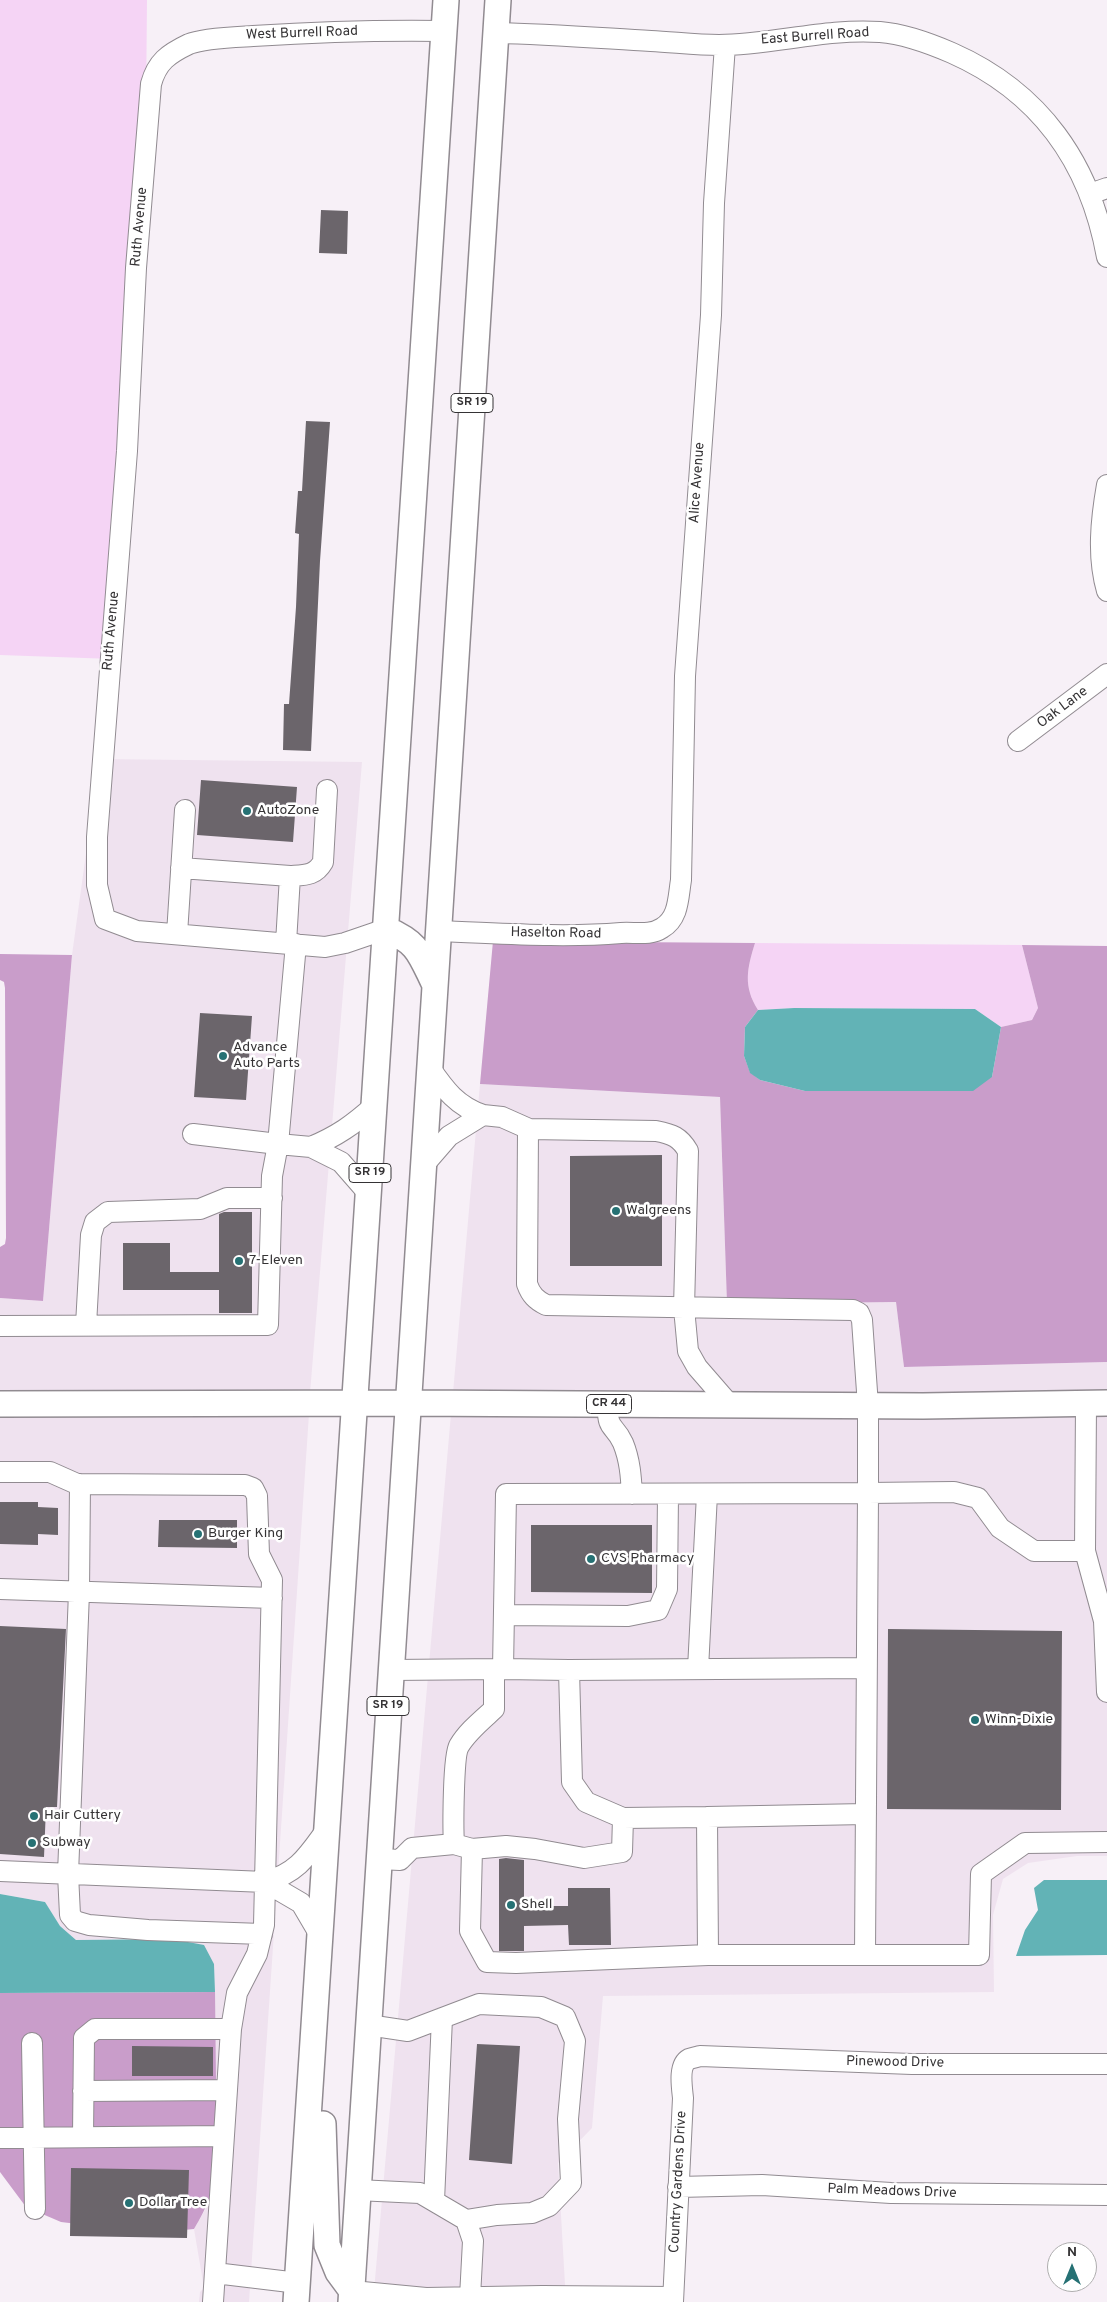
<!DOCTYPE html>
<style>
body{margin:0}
#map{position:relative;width:1107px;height:2302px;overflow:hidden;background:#f7f0f7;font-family:Overpass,sans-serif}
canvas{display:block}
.north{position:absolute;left:1047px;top:2242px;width:50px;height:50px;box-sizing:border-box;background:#fff;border:1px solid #aeadae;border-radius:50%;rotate:0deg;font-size:14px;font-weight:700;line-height:20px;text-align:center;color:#353335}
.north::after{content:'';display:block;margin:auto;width:18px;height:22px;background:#267174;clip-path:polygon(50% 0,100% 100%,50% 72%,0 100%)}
</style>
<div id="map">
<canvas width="1107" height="2302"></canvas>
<div class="north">N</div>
</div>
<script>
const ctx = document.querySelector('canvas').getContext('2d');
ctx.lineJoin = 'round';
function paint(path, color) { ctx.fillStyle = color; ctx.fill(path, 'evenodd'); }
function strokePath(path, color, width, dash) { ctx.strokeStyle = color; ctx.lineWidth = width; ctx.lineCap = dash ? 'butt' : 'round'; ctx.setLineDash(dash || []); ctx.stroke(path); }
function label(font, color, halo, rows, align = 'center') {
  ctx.font = font + ' Overpass,sans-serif'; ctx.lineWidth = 5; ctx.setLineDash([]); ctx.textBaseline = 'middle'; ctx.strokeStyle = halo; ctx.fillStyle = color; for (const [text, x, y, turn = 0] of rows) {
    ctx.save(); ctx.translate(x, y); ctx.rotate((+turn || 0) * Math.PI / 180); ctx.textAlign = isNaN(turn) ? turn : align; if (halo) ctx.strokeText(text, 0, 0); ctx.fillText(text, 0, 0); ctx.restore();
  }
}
paint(new Path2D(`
 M99 759 362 762 310 1393 0 1394V1298L43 1301 72 955Z
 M480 1084 720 1097 727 1304 896 1302 904 1367 1107 1362V1393L923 1396 453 1393Z
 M0 1414H309L249 2302H199L200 2292 204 2288 194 2229 205 2210 217 2164 214 1964 172 1939 76 1940 60 1926 45 1902 0 1894Z
 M451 1414H1107V1856H1077L1028 1863 1003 1879 993 1915 994 1992 603 1996 592 2128 558 2163 566 2302H373Z`), '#efe2ef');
paint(new Path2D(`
 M0 0H147L146 108 113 659 0 655Z
 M755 943 1022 945 1038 1008 1032 1020 1001 1027 975 1009 794 1008 758 1010C743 986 747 969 755 943Z`), '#f5d4f5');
paint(new Path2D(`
 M493 941 755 943C747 969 743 986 758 1010L745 1027 744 1056 750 1072 760 1080 805 1091 992 1077 1001 1027 1032 1020 1038 1008 1022 945 1107 946V1362L904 1367 896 1302 727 1304 720 1097 480 1084Z
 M0 954 72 955 43 1301 0 1298V1247L5 1244 6 1238 5 988 4 982 0 980Z
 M215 1992 217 2164C213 2191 208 2206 194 2229L152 2233 61 2222 26 2207 0 2172V1993Z`), '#c99dca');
paint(new Path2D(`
 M794 1008 975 1009 1001 1027 992 1077 973 1091H805L760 1080 750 1073 744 1056 745 1027 758 1010Z
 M1044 1880H1107V1955L1016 1956 1025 1930 1038 1910 1034 1888Z
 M0 1894 45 1902 60 1926 76 1940 172 1939 204 1945 214 1964 215 1992 0 1993Z`), '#62b3b6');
paint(new Path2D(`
 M321 210 348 211 347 254 319 253Z
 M306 421 330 422 320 561 311 751 283 750 284 704H289L296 607 299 534 295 533 298 491H302Z
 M201 780 297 787 293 842 197 835Z
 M200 1013 252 1016 246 1100 194 1097Z
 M662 1155V1266H570V1156Z
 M224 1212H252V1313H219V1290H123V1243H170V1272H219V1214Z
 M0 1502H38V1507L58 1508V1535L38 1534V1545L0 1544Z
 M159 1520H237V1548L158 1547Z
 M531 1525H652V1593L531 1592Z
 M0 1626 66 1629 57 1807H46L44 1857 0 1854Z
 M888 1629 1062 1631 1061 1810 887 1809Z
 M506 1858 524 1860V1906H568V1888H610L611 1945H569L568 1925 524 1926V1951H499V1859Z
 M477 2044 520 2046 512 2164 469 2160Z
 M132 2046 213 2047V2076H132Z
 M71 2168 189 2170 187 2238 70 2236Z`), '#6b656b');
const minor = new Path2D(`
 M496 33C548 34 599 38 651 41 673 42 696 45 719 45 772 45 826 28 880 32 905 34 929 43 952 53 1040 92 1090 163 1107 257
 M1090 194 1107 188
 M1107 485C1101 519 1097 557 1107 591
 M1018 741 1107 674
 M181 868 290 876 286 943
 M290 876C305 875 315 876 323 862L327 790
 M386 929 345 943 325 947 137 931 105 919 97 885V837L127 451 136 268 151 84C157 62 168 54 189 44 203 38 237 37 253 36 317 32 381 30 444 31
 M438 931C499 933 560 938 621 933 635 932 650 936 662 928 679 918 678 898 681 880L685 676 711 315 714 203 725 45
 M177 934 185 810
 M296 944 278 1144 311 1147
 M483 1115 502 1117 529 1129 656 1131C672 1134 680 1137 688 1151L684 1308 688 1351 697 1367 730 1405
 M423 1166 449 1136 483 1115C457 1106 445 1090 430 1068
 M368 1193 341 1162 311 1147C337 1136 353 1125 374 1106
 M86 1325 91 1235 95 1222 108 1212 200 1209 227 1198H272
 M0 1326 268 1325 272 1176 278 1144 193 1134
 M608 1404C607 1432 614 1423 623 1443 630 1460 631 1477 632 1494
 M1086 1404 1085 1551 1104 1621 1107 1692
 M0 1472H50L77 1484 245 1485 253 1488 257 1496 259 1554 272 1580 264 1925 257 1954 237 1993 231 2029 213 2302
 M80 1484 79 1592 68 1874 70 1915 75 1921 89 1925 148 1930 262 1934
 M0 1589 272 1598
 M504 1615 628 1616 658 1610 667 1589 668 1495
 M503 1669 569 1670 572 1782 586 1802 623 1818 707 1817 708 1955H979L981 1874 1025 1843 1107 1842
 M698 1669 707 1494
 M391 1670 503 1669 506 1494 868 1493V1406L862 1320 859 1313 853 1310 546 1305C536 1300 531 1295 527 1284L528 1129
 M569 1670 866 1668
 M707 1817 866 1814
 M454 1844C453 1829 453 1756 459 1746 467 1732 482 1720 494 1709V1669
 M472 1849 506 1846 535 1849 584 1858 622 1852 623 1818
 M379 1859 400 1860 412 1848 454 1844 472 1849 470 1931 487 1962 516 1963 708 1955
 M0 1871 265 1882
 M321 1937 301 1903 265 1882C298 1873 308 1855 327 1829
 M865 1955 868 1493 954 1492 978 1498 1000 1528 1034 1551H1085
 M32 2043 35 2209
 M83 2091 227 2090
 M83 2136 84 2038 95 2029H231
 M0 2138 224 2136
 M678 2187 762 2185 891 2193 1107 2195
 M357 2190 420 2193 466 2220 497 2215 532 2213 549 2206 571 2183 568 2119 575 2041 565 2017 541 2007 479 2004 408 2031 368 2025
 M434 2201 442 2018
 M466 2220 473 2241 470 2297
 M215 2273 298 2283
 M352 2291 426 2298 542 2296 673 2297
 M673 2302 683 2098C682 2088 678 2065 689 2059 692 2058 697 2057 700 2056L912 2064H1107`);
const major = new Path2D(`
 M386 929C418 943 419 952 434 983
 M0 1404 408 1403 923 1406 1107 1403
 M323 2124 327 2245 338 2272 352 2291
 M296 2302 446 0
 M351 2302 498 0`);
strokePath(minor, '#918b91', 22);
strokePath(major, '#918b91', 28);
strokePath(minor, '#fff', 20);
strokePath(major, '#fff', 25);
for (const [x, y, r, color] of [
 [247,811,5,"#267174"],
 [223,1056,5,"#267174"],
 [616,1211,5,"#267174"],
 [239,1261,5,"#267174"],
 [198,1534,5,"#267174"],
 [591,1559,5,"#267174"],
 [975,1720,5,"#267174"],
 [34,1816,5,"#267174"],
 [32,1843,5,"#267174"],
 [511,1905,5,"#267174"],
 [129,2203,5,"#267174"]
]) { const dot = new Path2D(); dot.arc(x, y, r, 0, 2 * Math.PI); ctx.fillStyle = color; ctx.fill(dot); strokePath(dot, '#fff', 2); }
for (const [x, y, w] of [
 [472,403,42],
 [370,1173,42],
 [609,1404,45],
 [388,1706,42]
]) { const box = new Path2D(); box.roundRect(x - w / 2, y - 9.5, w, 19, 4); ctx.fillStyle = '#fff'; ctx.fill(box); strokePath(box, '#353335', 1); }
label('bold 12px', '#353335', null, [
 ["SR 19",472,403],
 ["SR 19",370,1173],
 ["CR 44",609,1404],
 ["SR 19",388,1706]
]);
label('14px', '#353335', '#fff', [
 ["West Burrell Road",302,34,-2],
 ["East Burrell Road",815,37,-4],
 ["Ruth Avenue",140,227,-85],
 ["Alice Avenue",698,483,-86],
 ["Ruth Avenue",112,631,-85],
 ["Oak Lane",1063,708,-37],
 ["Haselton Road",556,934,1],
 ["Pinewood Drive",895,2063,1],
 ["Country Gardens Drive",679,2182,-87],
 ["Palm Meadows Drive",892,2192,2]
]);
label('14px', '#353335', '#fff', [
 ["AutoZone",257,811],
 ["Advance",233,1048],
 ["Auto Parts",233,1064],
 ["Walgreens",626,1211],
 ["7-Eleven",249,1261],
 ["Burger King",208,1534],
 ["CVS Pharmacy",601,1559],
 ["Winn-Dixie",985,1720],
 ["Hair Cuttery",44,1816],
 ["Subway",42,1843],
 ["Shell",521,1905],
 ["Dollar Tree",139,2203]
], 'left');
</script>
